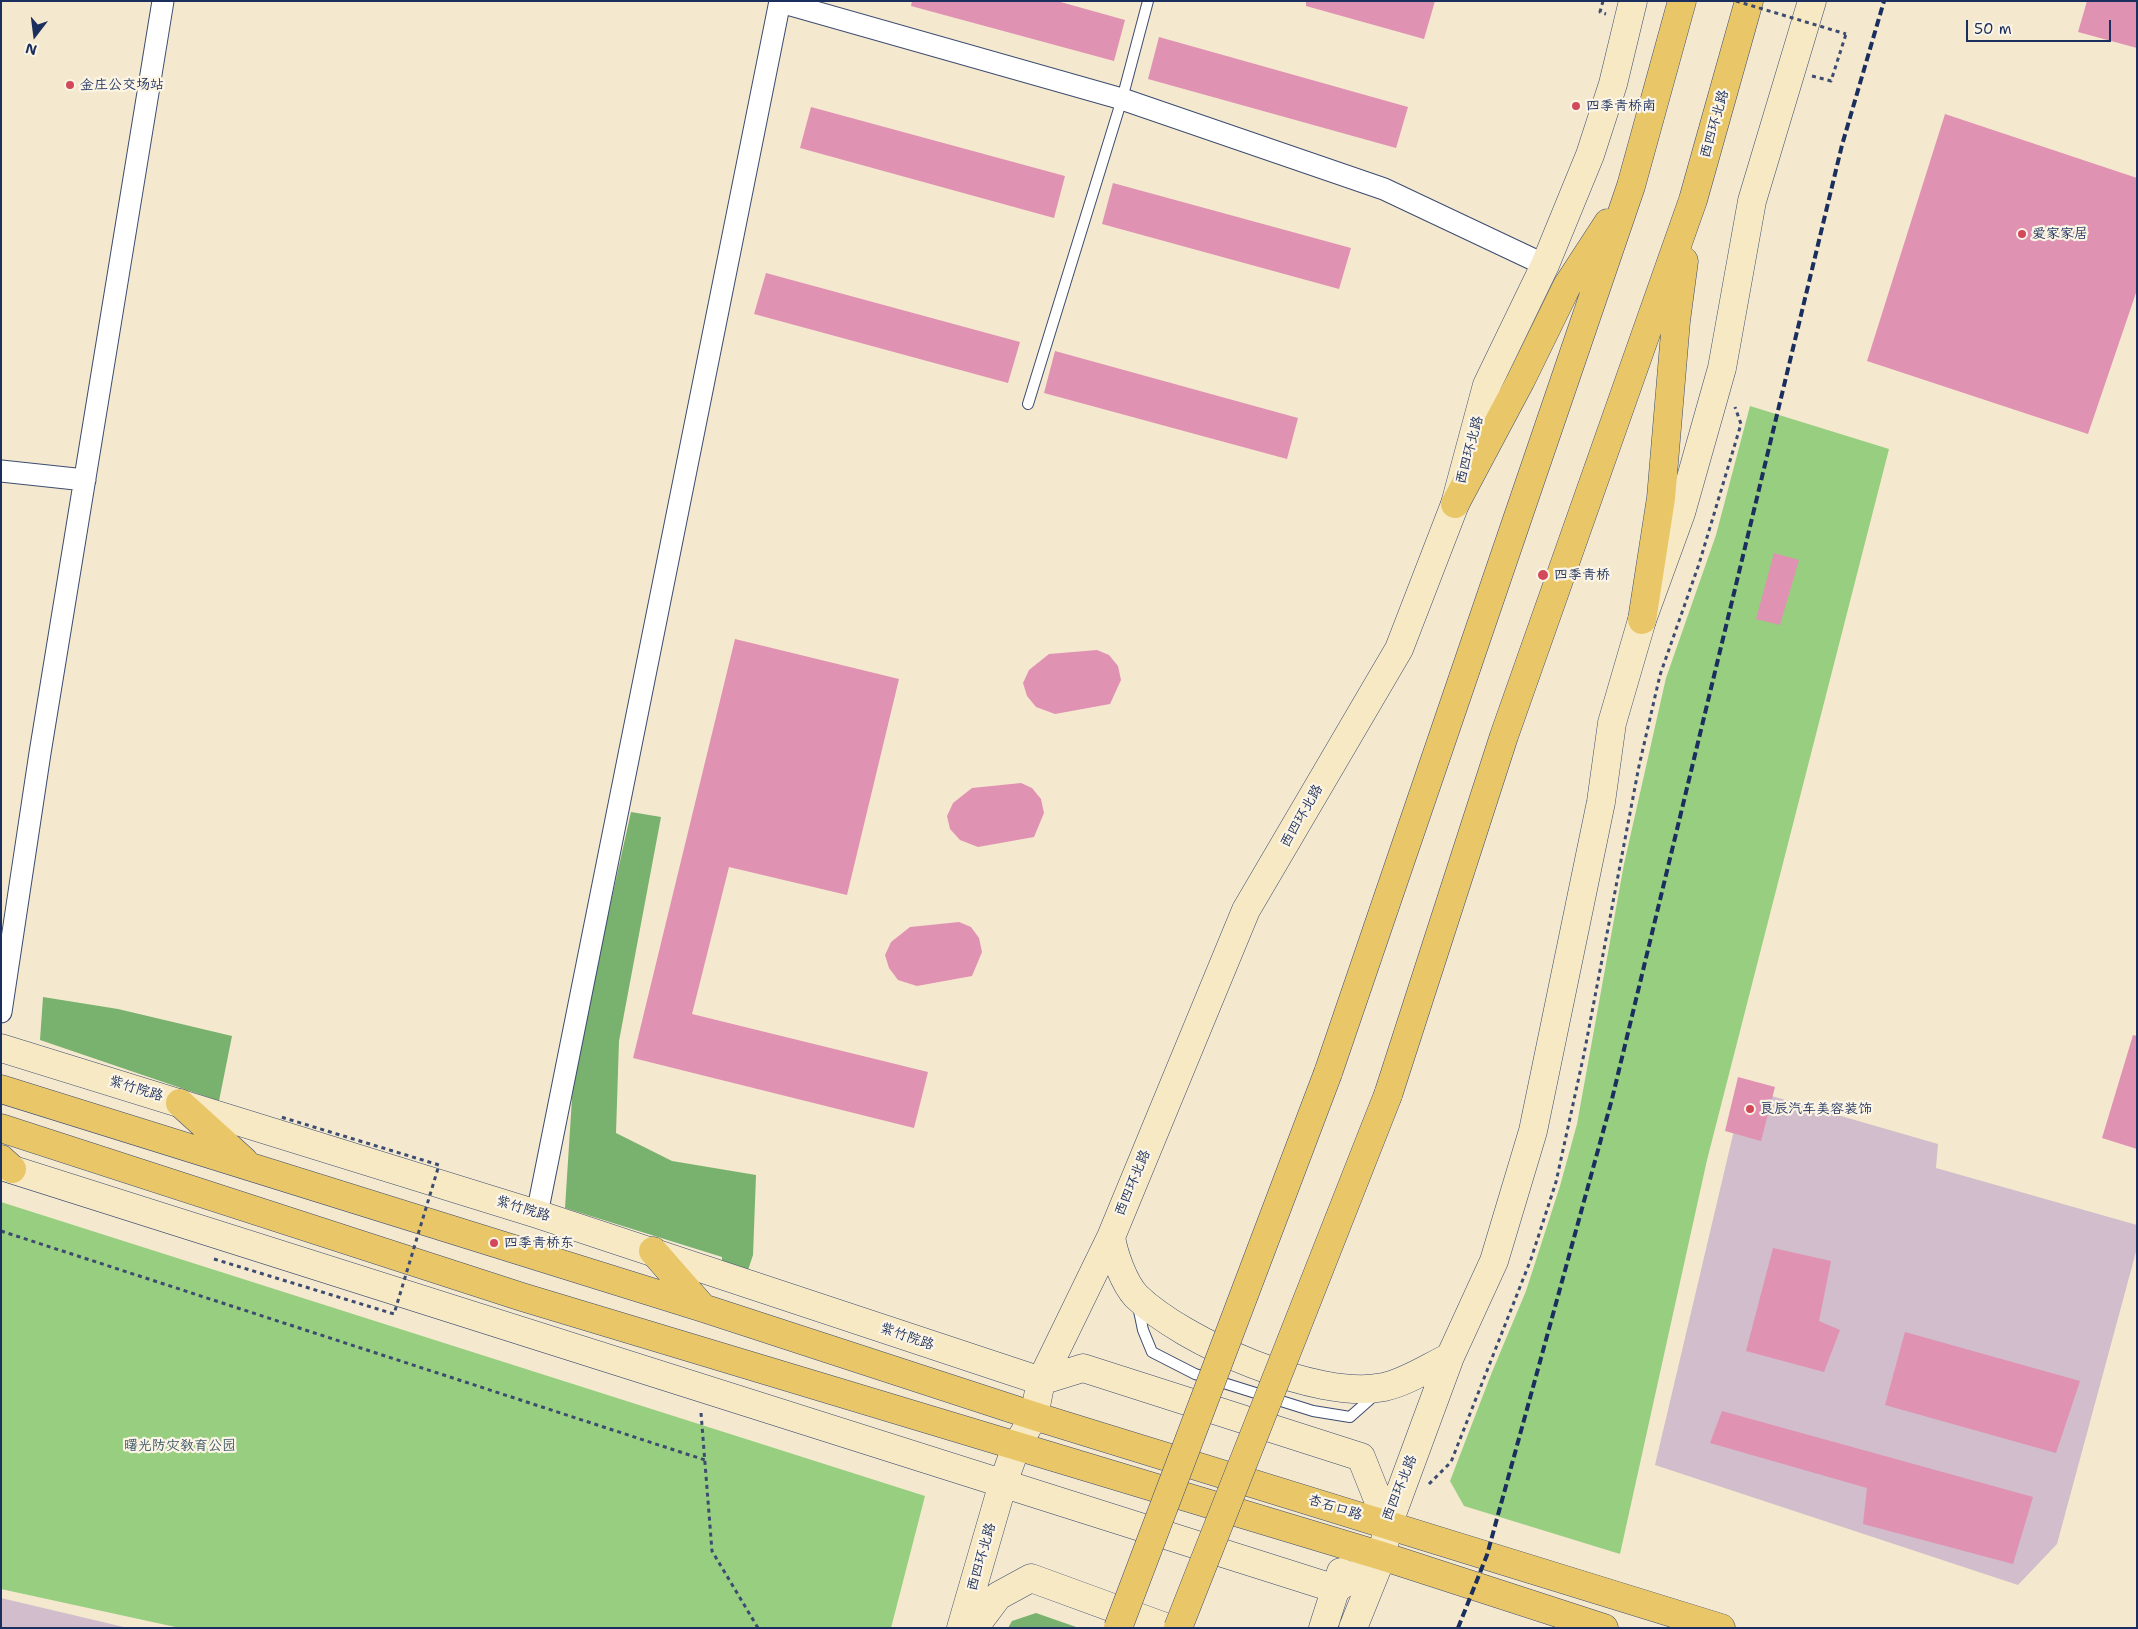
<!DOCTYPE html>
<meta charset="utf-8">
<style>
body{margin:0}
#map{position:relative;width:2138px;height:1629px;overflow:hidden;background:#f4e9cf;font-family:"Shantell Sans",sans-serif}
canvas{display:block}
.frame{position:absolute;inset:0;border:2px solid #1b2f5e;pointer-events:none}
.north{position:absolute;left:10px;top:10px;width:50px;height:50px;-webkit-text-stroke:4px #fcf5e5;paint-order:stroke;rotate:195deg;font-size:14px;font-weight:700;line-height:20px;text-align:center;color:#1b2f5e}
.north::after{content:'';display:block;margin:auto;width:18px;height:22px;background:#1b2f5e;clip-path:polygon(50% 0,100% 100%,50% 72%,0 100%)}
.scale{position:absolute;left:1966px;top:20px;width:145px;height:22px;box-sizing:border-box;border:2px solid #1b2f5e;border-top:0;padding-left:6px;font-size:15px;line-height:18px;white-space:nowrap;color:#1b2f5e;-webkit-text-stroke:4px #fcf5e5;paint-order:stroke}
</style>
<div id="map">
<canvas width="2138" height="1629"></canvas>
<div class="frame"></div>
<div class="north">N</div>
<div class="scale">50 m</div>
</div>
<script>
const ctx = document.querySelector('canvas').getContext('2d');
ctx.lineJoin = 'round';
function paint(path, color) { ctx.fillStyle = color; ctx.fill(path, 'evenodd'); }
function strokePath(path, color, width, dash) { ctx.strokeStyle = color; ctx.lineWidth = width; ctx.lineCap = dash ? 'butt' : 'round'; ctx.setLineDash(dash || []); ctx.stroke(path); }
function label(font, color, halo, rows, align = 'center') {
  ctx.font = font + ' "Shantell Sans","LXGW WenKai TC",sans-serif'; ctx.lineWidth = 4.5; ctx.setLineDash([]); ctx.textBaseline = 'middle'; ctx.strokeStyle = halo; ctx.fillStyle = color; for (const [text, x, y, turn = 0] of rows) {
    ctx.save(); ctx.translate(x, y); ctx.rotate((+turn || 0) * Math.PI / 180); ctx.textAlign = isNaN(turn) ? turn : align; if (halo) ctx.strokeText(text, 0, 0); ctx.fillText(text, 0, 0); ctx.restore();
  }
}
paint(new Path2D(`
 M1744 1088 1938 1144 1936 1168 2137 1225V1248L2057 1544 2018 1585 1655 1465Z
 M1 1598 128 1628H1Z`), '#d1bdcb');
paint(new Path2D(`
 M1750 406 1889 449 1707 1160 1620 1554 1464 1506 1450 1481 1492 1372 1526 1291 1560 1186 1577 1124 1624 864 1666 678 1716 535Z
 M1 1202 925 1496 891 1628H180L1 1589Z`), '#97ce80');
paint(new Path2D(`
 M631 812 661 817 619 1041 616 1133 672 1161 756 1175 753 1255 746 1276 722 1269V1257L565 1208 574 1067Z
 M43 997 118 1009 232 1036 219 1101 40 1040Z
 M1036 1613 1079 1628H1008L1012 1621Z`), '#79b16e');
paint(new Path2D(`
 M912 1H1057L1125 20 1114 61 911 6Z
 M1306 1H1435L1424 39 1306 6Z
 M2087 1H2137V48L2078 32Z
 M1159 37 1408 107 1396 148 1148 79Z
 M811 107 1065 176 1054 218 800 148Z
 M1945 114 2137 178V290L2088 434 1867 361Z
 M1113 183 1351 248 1339 289 1102 224Z
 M766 273 1020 342 1008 383 754 314Z
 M1055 351 1298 418 1287 459 1044 393Z
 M1774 553 1799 560 1780 625 1756 619Z
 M735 639 899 679 847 895 729 867 692 1014 928 1072 914 1128 633 1058Z
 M1097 650 1109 655 1118 666 1121 680 1110 704 1055 714 1036 707 1027 696 1023 683 1029 670 1049 654Z
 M1021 783 1032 788 1041 799 1044 813 1034 837 978 847 960 840 950 829 947 816 953 803 972 788Z
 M959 922 971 927 979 938 982 952 972 976 917 986 898 980 889 968 885 955 891 942 910 927Z
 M2133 1035 2137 1036V1149L2102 1138Z
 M1738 1077 1775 1087 1761 1141 1725 1131Z
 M1773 1248 1831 1261 1819 1321 1840 1330 1824 1372 1746 1351Z
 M1905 1332 2080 1381 2056 1453 1885 1405Z
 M1722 1411 2033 1497 2013 1564 1863 1524 1867 1488 1710 1443Z`), '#e092b2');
const lane = new Path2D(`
 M1028 404 1122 99 1148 1
 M1138 1306 1143 1330 1152 1352 1195 1374 1313 1411 1350 1417 1376 1394`);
const street = new Path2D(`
 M780 2 1122 99 1384 189 1545 265
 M1 471 85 480
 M1 1012 40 753 163 1
 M537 1214 780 1`);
const secondary = new Path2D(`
 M1 1048 537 1214 1041 1381 1083 1368 1361 1457 1388 1525
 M1 1166 1336 1589 1382 1556
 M1111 1237C1114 1255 1124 1283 1136 1296 1183 1342 1318 1401 1384 1387 1407 1382 1429 1367 1450 1357
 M961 1628 1003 1483 1016 1447 1034 1416 1041 1381 1111 1237 1246 910 1399 649 1455 504 1487 385 1545 265 1590 155 1613 84 1633 1
 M974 1628 998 1596 1031 1578 1168 1628
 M1323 1628 1341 1572
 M1353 1628 1382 1556 1388 1525 1450 1357 1494 1261 1533 1131 1601 802 1612 723 1642 620 1681 513 1722 368 1752 201 1812 1`);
const primary = new Path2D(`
 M1 1089 703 1308 1034 1416 1721 1628
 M180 1103 244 1161
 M1 1128 522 1297 1382 1556 1604 1628
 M1 1159 12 1169
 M653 1251 703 1308`);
const highway = new Path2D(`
 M1455 504 1521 380 1567 286 1608 223
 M1642 620 1661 498 1676 321 1684 261
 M1328 1073 1631 186 1682 1
 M1388 1095 1504 736 1693 200 1749 1`);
strokePath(lane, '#3c4b6f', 12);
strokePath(street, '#3c4b6f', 23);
strokePath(secondary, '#3c4b6f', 29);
strokePath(primary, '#3c4b6f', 29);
strokePath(highway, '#3c4b6f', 29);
strokePath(new Path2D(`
 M1603 1 1600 12 1606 14
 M1812 76 1831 81 1846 34
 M1 1231 705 1460
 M701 1413 712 1551 758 1628
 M1429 1484 1451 1462 1531 1259 1556 1182 1584 1054 1639 766 1660 675 1699 564 1741 424 1735 407`), '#3c4b6f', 3, [4, 4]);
strokePath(lane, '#fff', 10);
strokePath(street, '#fff', 21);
strokePath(secondary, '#f6e9c3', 28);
strokePath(primary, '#e9c769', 28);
strokePath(highway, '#e9c769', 28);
strokePath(new Path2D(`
 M1458 1628 1487 1555 1612 1099 1842 145 1884 1`), '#1b2f5e', 4, [8, 4]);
const highwayBridge = new Path2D(`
 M1118 1628 1328 1073
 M1178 1628 1388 1095`);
strokePath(highwayBridge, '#3c4b6f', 29, []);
strokePath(new Path2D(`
 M1736 1 1846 34
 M214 1259 394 1314 439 1165 281 1117`), '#3c4b6f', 3, [4, 4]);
strokePath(highwayBridge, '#e9c769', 28);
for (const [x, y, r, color] of [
 [70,85,5,"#d1495b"],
 [1576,106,5,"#d1495b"],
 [2022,234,5,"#d1495b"],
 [1543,575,6,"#d1495b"],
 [1750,1109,5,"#d1495b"],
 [494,1243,5,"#d1495b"]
]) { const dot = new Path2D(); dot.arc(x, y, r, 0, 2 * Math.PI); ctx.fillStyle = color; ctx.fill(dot); strokePath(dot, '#fcf5e5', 2); }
label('14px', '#1b2f5e', '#fcf5e5', [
 ["金庄公交场站",80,85],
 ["四季青桥南",1586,106],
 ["爱家家居",2032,234],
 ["四季青桥",1554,575],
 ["良辰汽车美容装饰",1760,1109],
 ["四季青桥东",504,1243]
], 'left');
label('14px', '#1b2f5e', '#fcf5e5', [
 ["西四环北路",1715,124,-74],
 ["西四环北路",1470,450,-75],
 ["西四环北路",1302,816,-60],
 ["紫竹院路",136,1089,17],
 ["西四环北路",1133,1183,-67],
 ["紫竹院路",523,1209,17],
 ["紫竹院路",907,1337,19],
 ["西四环北路",1400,1488,-68],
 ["杏石口路",1335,1508,17],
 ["西四环北路",982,1557,-74]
]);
label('14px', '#3a5766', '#fcf5e5', [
 ["曙光防灾教育公园",180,1446]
]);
</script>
